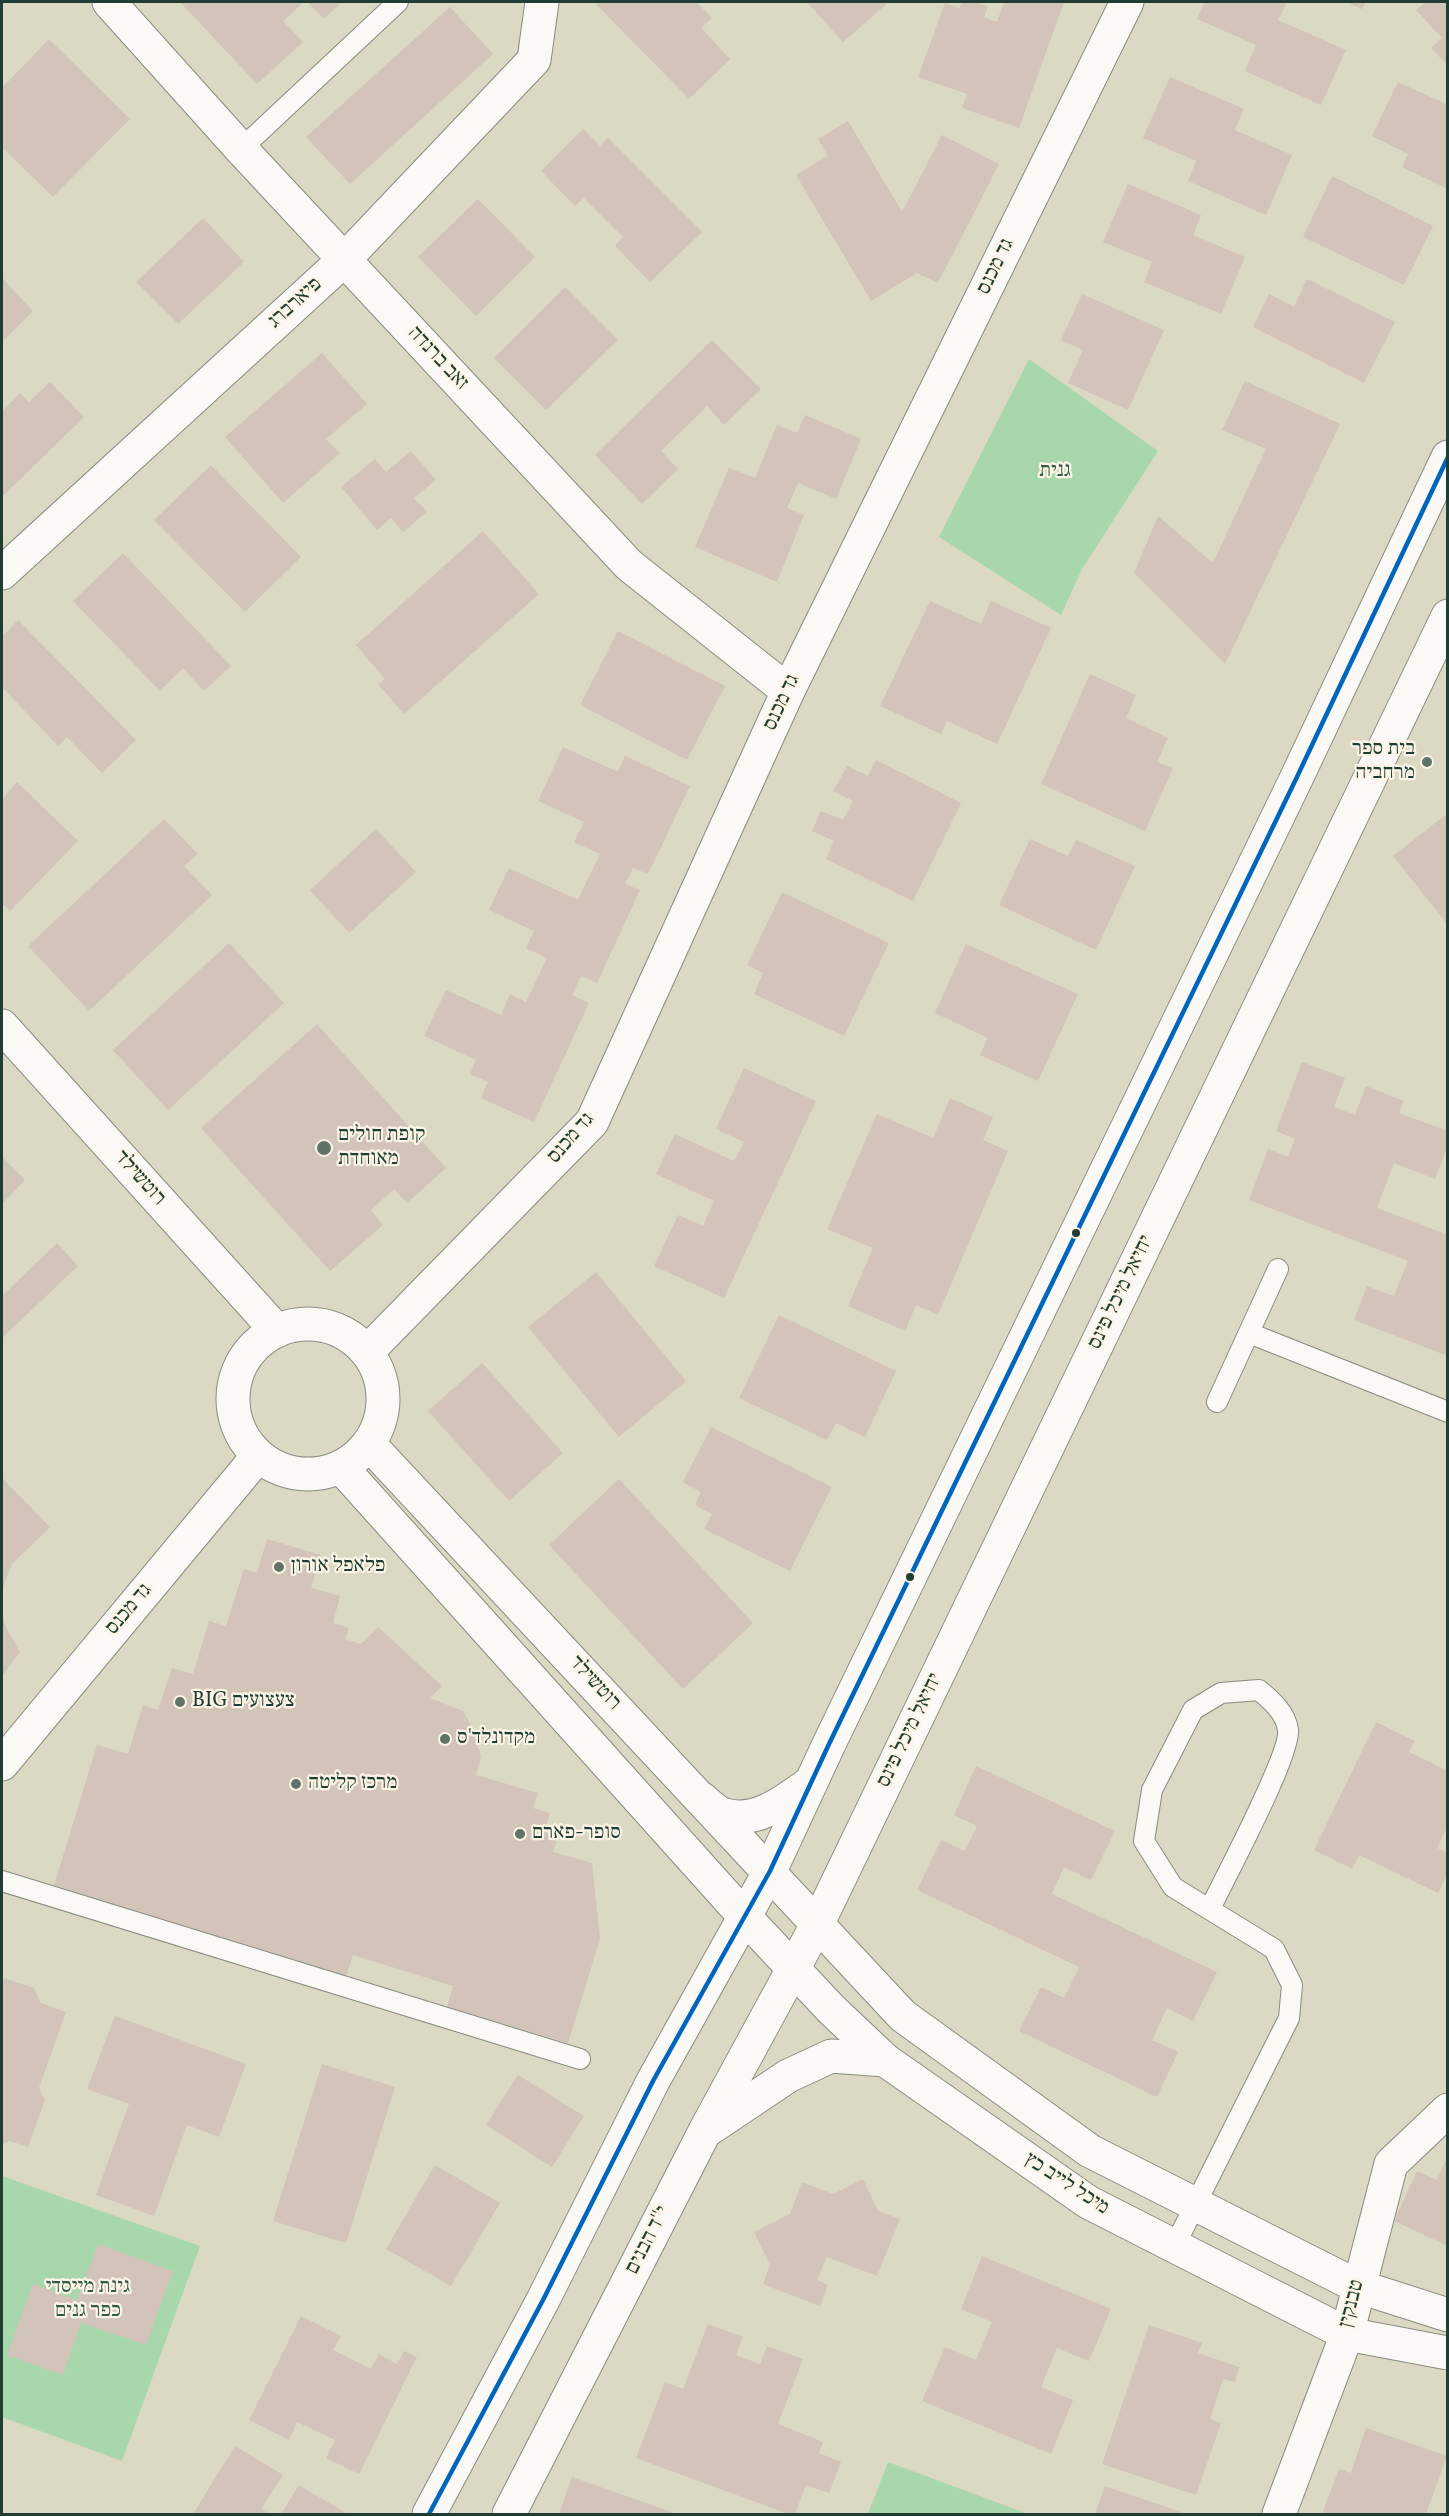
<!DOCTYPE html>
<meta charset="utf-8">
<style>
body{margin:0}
#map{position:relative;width:1449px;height:2516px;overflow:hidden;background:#dbd8c4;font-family:Vollkorn,serif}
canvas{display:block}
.frame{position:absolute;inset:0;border:3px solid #1f3d34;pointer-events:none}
</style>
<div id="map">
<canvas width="1449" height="2516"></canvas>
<div class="frame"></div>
</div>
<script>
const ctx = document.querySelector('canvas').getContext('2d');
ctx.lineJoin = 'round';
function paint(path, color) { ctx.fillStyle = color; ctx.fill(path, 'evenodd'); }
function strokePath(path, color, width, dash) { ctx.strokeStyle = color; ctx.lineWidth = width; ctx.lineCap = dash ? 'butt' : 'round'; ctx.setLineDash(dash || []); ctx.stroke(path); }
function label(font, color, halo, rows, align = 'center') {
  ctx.font = font + ' Vollkorn,"Frank Ruhl Libre",serif'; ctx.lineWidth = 4.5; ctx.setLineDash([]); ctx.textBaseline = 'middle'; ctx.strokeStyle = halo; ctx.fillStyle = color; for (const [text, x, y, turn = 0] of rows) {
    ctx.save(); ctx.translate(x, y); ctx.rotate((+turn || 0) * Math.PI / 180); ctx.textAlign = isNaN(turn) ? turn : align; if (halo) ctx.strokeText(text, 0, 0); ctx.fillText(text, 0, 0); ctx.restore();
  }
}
paint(new Path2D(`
 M1029 359 1158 451 1082 569 1061 615 939 537Z
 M2 2176 200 2246 122 2461 2 2417Z
 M888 2462 1028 2514H868Z`), '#a8d7ad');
paint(new Path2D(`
 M180 2H304L283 21 303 42 257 84Z
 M307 2H342L324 19Z
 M594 2H696L712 18 701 28 730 59 689 99Z
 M807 2H889L843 42Z
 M962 2H975L988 6 984 17 997 22 1004 2H1064L1019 128 962 108 967 94 918 77 945 3 959 8Z
 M1204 2H1287L1278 20 1346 50 1321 105 1245 71 1256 45 1197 19Z
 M1346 2H1366L1362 9Z
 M1426 2H1448V66L1431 48 1442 38 1416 10Z
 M450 7 493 54 350 184 306 137Z
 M49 39 130 119 53 197 2 147V88Z
 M1170 77 1244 109 1235 130 1292 155 1266 215 1188 181 1196 161 1143 138Z
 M1398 82 1448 105V189L1402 167 1408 154 1372 136Z
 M848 121 902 212 942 135 999 164 938 283 917 273 871 301 796 175 828 156 818 139Z
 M583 129 600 146 608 138 702 232 650 282 615 246 623 237 584 198 575 206 541 171Z
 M1332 176 1433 226 1404 285 1303 237Z
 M1128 184 1201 215 1193 235 1245 257 1221 314 1144 282 1152 262 1103 242Z
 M478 199 535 257 476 316 418 257Z
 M203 218 244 262 178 324 136 282Z
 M2 278 33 311 2 342Z
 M1307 279 1395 322 1364 383 1253 327 1269 294 1294 307Z
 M565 287 618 340 546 410 494 358Z
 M1082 294 1164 330 1128 410 1068 383 1083 350 1061 340Z
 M712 340 761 389 724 425 707 406 661 451 678 469 642 504 595 455Z
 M322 353 367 404 326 439 340 453 283 503 225 437Z
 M1245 381 1340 424 1225 664 1134 573 1158 516 1213 563 1266 449 1222 430Z
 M50 382 84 417 2 497V411L20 393 29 402Z
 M805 415 861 439 836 499 798 483 787 508 804 515 777 582 695 547 729 468 755 478 777 425 797 433Z
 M411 451 436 480 414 498 427 512 403 532 391 518 377 530 341 487 375 459 386 472Z
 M211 465 301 557 245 612 154 520Z
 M483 531 539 594 404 714 378 684 385 679 356 645Z
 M123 553 231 666 204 691 183 668 160 691 73 601Z
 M930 601 981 624 991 601 1051 628 997 744 947 721 941 734 880 706Z
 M18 620 136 740 102 773 67 737 58 746 2 687V637Z
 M618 631 725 686 687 760 580 705Z
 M1090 674 1136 695 1126 718 1168 738 1157 762 1173 768 1145 831 1041 784Z
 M563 747 618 772 625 756 690 786 648 874 633 868 625 884 640 890 597 983 581 976 572 995 589 1003 534 1122 481 1098 488 1082 470 1074 476 1060 424 1036 446 990 501 1015 510 994 526 1002 547 958 526 948 534 931 489 910 509 868 578 900 600 854 574 842 584 822 538 801Z
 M876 760 961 803 913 901 826 859 834 841 812 831 821 811 843 820 853 801 833 791 847 766 868 776Z
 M17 782 78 841 10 911 2 903V799Z
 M1448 813V925L1393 856Z
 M164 819 198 854 184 866 212 895 89 1011 28 946Z
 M376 829 416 872 349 933 310 890Z
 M1030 839 1068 856 1076 840 1135 866 1096 950 999 905Z
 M782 892 889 943 844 1036 754 994 763 973 747 965Z
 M229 943 284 1003 168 1110 113 1050Z
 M966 944 1078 994 1038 1081 980 1055 988 1038 935 1013Z
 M317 1024 446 1168 407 1203 394 1189 371 1210 383 1225 330 1271 201 1128Z
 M1302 1062 1345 1078 1334 1107 1355 1115 1366 1086 1404 1101 1399 1113 1448 1131V1145L1435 1179 1394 1163 1377 1208 1448 1235V1356L1354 1320 1367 1286 1394 1296 1408 1261 1249 1200 1268 1149 1288 1157 1295 1139 1276 1131Z
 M744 1068 816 1101 724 1298 654 1266 678 1215 703 1226 714 1201 656 1174 675 1134 734 1161 744 1142 716 1129Z
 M950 1098 993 1117 983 1140 1008 1151 938 1315 916 1305 905 1331 848 1306 873 1248 827 1229 877 1114 933 1138Z
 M2 1157 25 1180 2 1204Z
 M57 1243 78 1266 2 1338V1296Z
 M596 1272 686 1381 619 1437 528 1327Z
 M779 1315 896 1371 865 1437 836 1423 827 1440 739 1398Z
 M482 1363 563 1453 509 1501 428 1411Z
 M711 1427 832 1487 790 1571 704 1529 712 1514 695 1505 701 1492 683 1482Z
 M2 1478 50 1527 12 1564 2 1590Z
 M619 1479 753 1623 683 1689 549 1545Z
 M267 1539 321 1555 311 1588 340 1596 333 1623 349 1628 345 1639 361 1644 378 1627 442 1686 430 1698 463 1711 475 1733 481 1757 476 1775 538 1793 533 1808 550 1813 544 1832 558 1836 553 1852 592 1863 600 1939 568 2043 447 2007 453 1986 353 1955 345 1979 52 1892 97 1745 128 1754 143 1705 158 1710 172 1668 193 1674 209 1621 226 1626 244 1569 257 1573Z
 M2 1612 5 1625 20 1652 2 1676Z
 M1376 1722 1415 1741 1409 1752 1448 1771V1825L1437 1848 1448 1853V1873L1438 1893 1359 1855 1352 1869 1314 1850Z
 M976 1766 1115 1831 1091 1880 1064 1867 1052 1894 1217 1972 1193 2021 1167 2008 1152 2040 1178 2052 1157 2097 1019 2031 1041 1987 1064 1998 1079 1967 917 1890 941 1840 965 1851 977 1826 954 1815Z
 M4 1978 34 1988 41 2003 66 2012 39 2088 45 2100 28 2147 10 2141 2 2144V1987Z
 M115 2016 246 2064 219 2137 187 2125 154 2216 96 2195 129 2104 87 2089Z
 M322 2064 395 2087 346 2243 273 2221Z
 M518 2075 584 2116 552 2167 486 2125Z
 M1445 2161 1448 2162V2246L1394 2221 1417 2171 1437 2180Z
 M435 2165 500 2203 451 2286 386 2249Z
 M863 2179 878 2211 900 2219 877 2276 827 2257 817 2280 828 2285 820 2306 763 2284 770 2265 754 2232 790 2214 802 2182 833 2194Z
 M98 2244 173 2271 146 2345 81 2323 63 2375 7 2355 33 2284 77 2300Z
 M982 2256 1111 2309 1089 2361 1057 2348 1041 2387 1073 2400 1051 2454 922 2401 945 2347 976 2360 992 2322 961 2309Z
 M301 2316 341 2336 333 2350 371 2369 379 2354 397 2364 404 2351 417 2357 359 2474 326 2458 335 2440 297 2422 289 2440 249 2420Z
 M708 2324 743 2337 736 2355 760 2364 767 2346 803 2359 778 2424 823 2442 819 2453 841 2462 829 2493 806 2485 795 2514H788L636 2458 665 2382 683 2389Z
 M1149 2325 1202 2343 1198 2353 1239 2367 1235 2382 1223 2379 1210 2419 1221 2423 1196 2495 1102 2464Z
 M1366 2428 1447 2456 1426 2514H1322L1339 2469 1351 2473Z
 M235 2446 283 2475 261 2509 270 2514H193Z
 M572 2477 677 2514H559Z
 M299 2485 346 2513 345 2514H281Z
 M1105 2486 1187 2514H1095Z`), '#d2c4b8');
const service = new Path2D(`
 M241 149 398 2
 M1249 1333 1448 1412
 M1217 1402 1278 1269
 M2 1881 580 2059
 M1174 2247 1289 2018 1292 1985 1274 1949 1173 1887 1144 1841 1152 1790 1193 1710 1221 1693 1259 1690C1271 1700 1286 1713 1288 1730 1291 1755 1224 1879 1210 1909`);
const minor = new Path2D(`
 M109 2 241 149 629 565 788 691
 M2 573 344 260 534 60 542 2
 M367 1352 592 1122 788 691 1127 2
 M1279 2514 1347 2334 1391 2164 1448 2110`);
const tertiary = new Path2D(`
 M2 1026 277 1331
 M233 1399a75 75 0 1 1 150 0a75 75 0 1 1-150 0Z
 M369 1444 903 2016 1090 2151 1357 2286 1448 2315
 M341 1467 745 1917 831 2009 885 2060 1088 2202 1347 2334 1448 2353
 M2 1764 258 1456`);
const secondary = new Path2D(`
 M702 1799C708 1804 717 1813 725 1815 757 1824 786 1800 810 1783
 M709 2129 788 2076 831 2056 885 2060
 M429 2514 543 2300 653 2081 770 1871 829 1744 1296 779 1448 457
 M509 2514 705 2131 818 1923 1448 616`);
strokePath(service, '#888c80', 22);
strokePath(minor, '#888c80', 35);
strokePath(tertiary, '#888c80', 35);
strokePath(secondary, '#888c80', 35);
strokePath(service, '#faf9f6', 20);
strokePath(minor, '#faf9f6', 33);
strokePath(tertiary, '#faf9f6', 33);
strokePath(secondary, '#faf9f6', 33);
strokePath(new Path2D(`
 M429 2514 543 2300 653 2081 770 1871 829 1744 1296 779 1448 457`), '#0065bd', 4.5);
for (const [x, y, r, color] of [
 [1427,762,6,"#617366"],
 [324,1148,8,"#617366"],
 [1076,1233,5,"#1f3d34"],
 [279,1567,6,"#617366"],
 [910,1577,5,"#1f3d34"],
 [180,1702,6,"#617366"],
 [445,1739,6,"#617366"],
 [296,1784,6,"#617366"],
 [520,1834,6,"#617366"]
]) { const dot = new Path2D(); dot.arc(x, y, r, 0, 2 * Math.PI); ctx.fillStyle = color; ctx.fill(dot); strokePath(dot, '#fcf5e5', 2); }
label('21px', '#1f3d34', '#fcf5e5', [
 ["גד מכנס",997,267,-64],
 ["פיארברג",296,304,-42],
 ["זאב ברנדה",437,359,47],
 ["גד מכנס",783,703,-65],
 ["גד מכנס",572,1139,-49],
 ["רוטשילד",139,1179,48],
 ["יחיאל מיכל פינס",1122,1293,-64],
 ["גד מכנס",130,1610,-50],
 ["רוטשילד",594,1684,47],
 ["יחיאל מיכל פינס",911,1731,-64],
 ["מיכל לייב כץ",1066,2185,33],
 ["י''ד הבנים",649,2241,-63],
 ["טבנקין",1353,2304,-76]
]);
label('21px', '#325c49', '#fcf5e5', [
 ["גנית",1055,472],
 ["גינת מייסדי",88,2288],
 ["כפר גנים",88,2312]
]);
label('21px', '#1f3d34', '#fcf5e5', [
 ["בית ספר",1415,750,"right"],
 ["מרחביה",1415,774,"right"],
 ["קופת חולים",338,1136],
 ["מאוחדת",338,1160],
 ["פלאפל אורון",291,1567],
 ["BIG צעצועים",192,1702],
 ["מקדונלד'ס",457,1739],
 ["מרכז קליטה",308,1784],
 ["סופר-פארם",532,1834]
], 'left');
</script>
